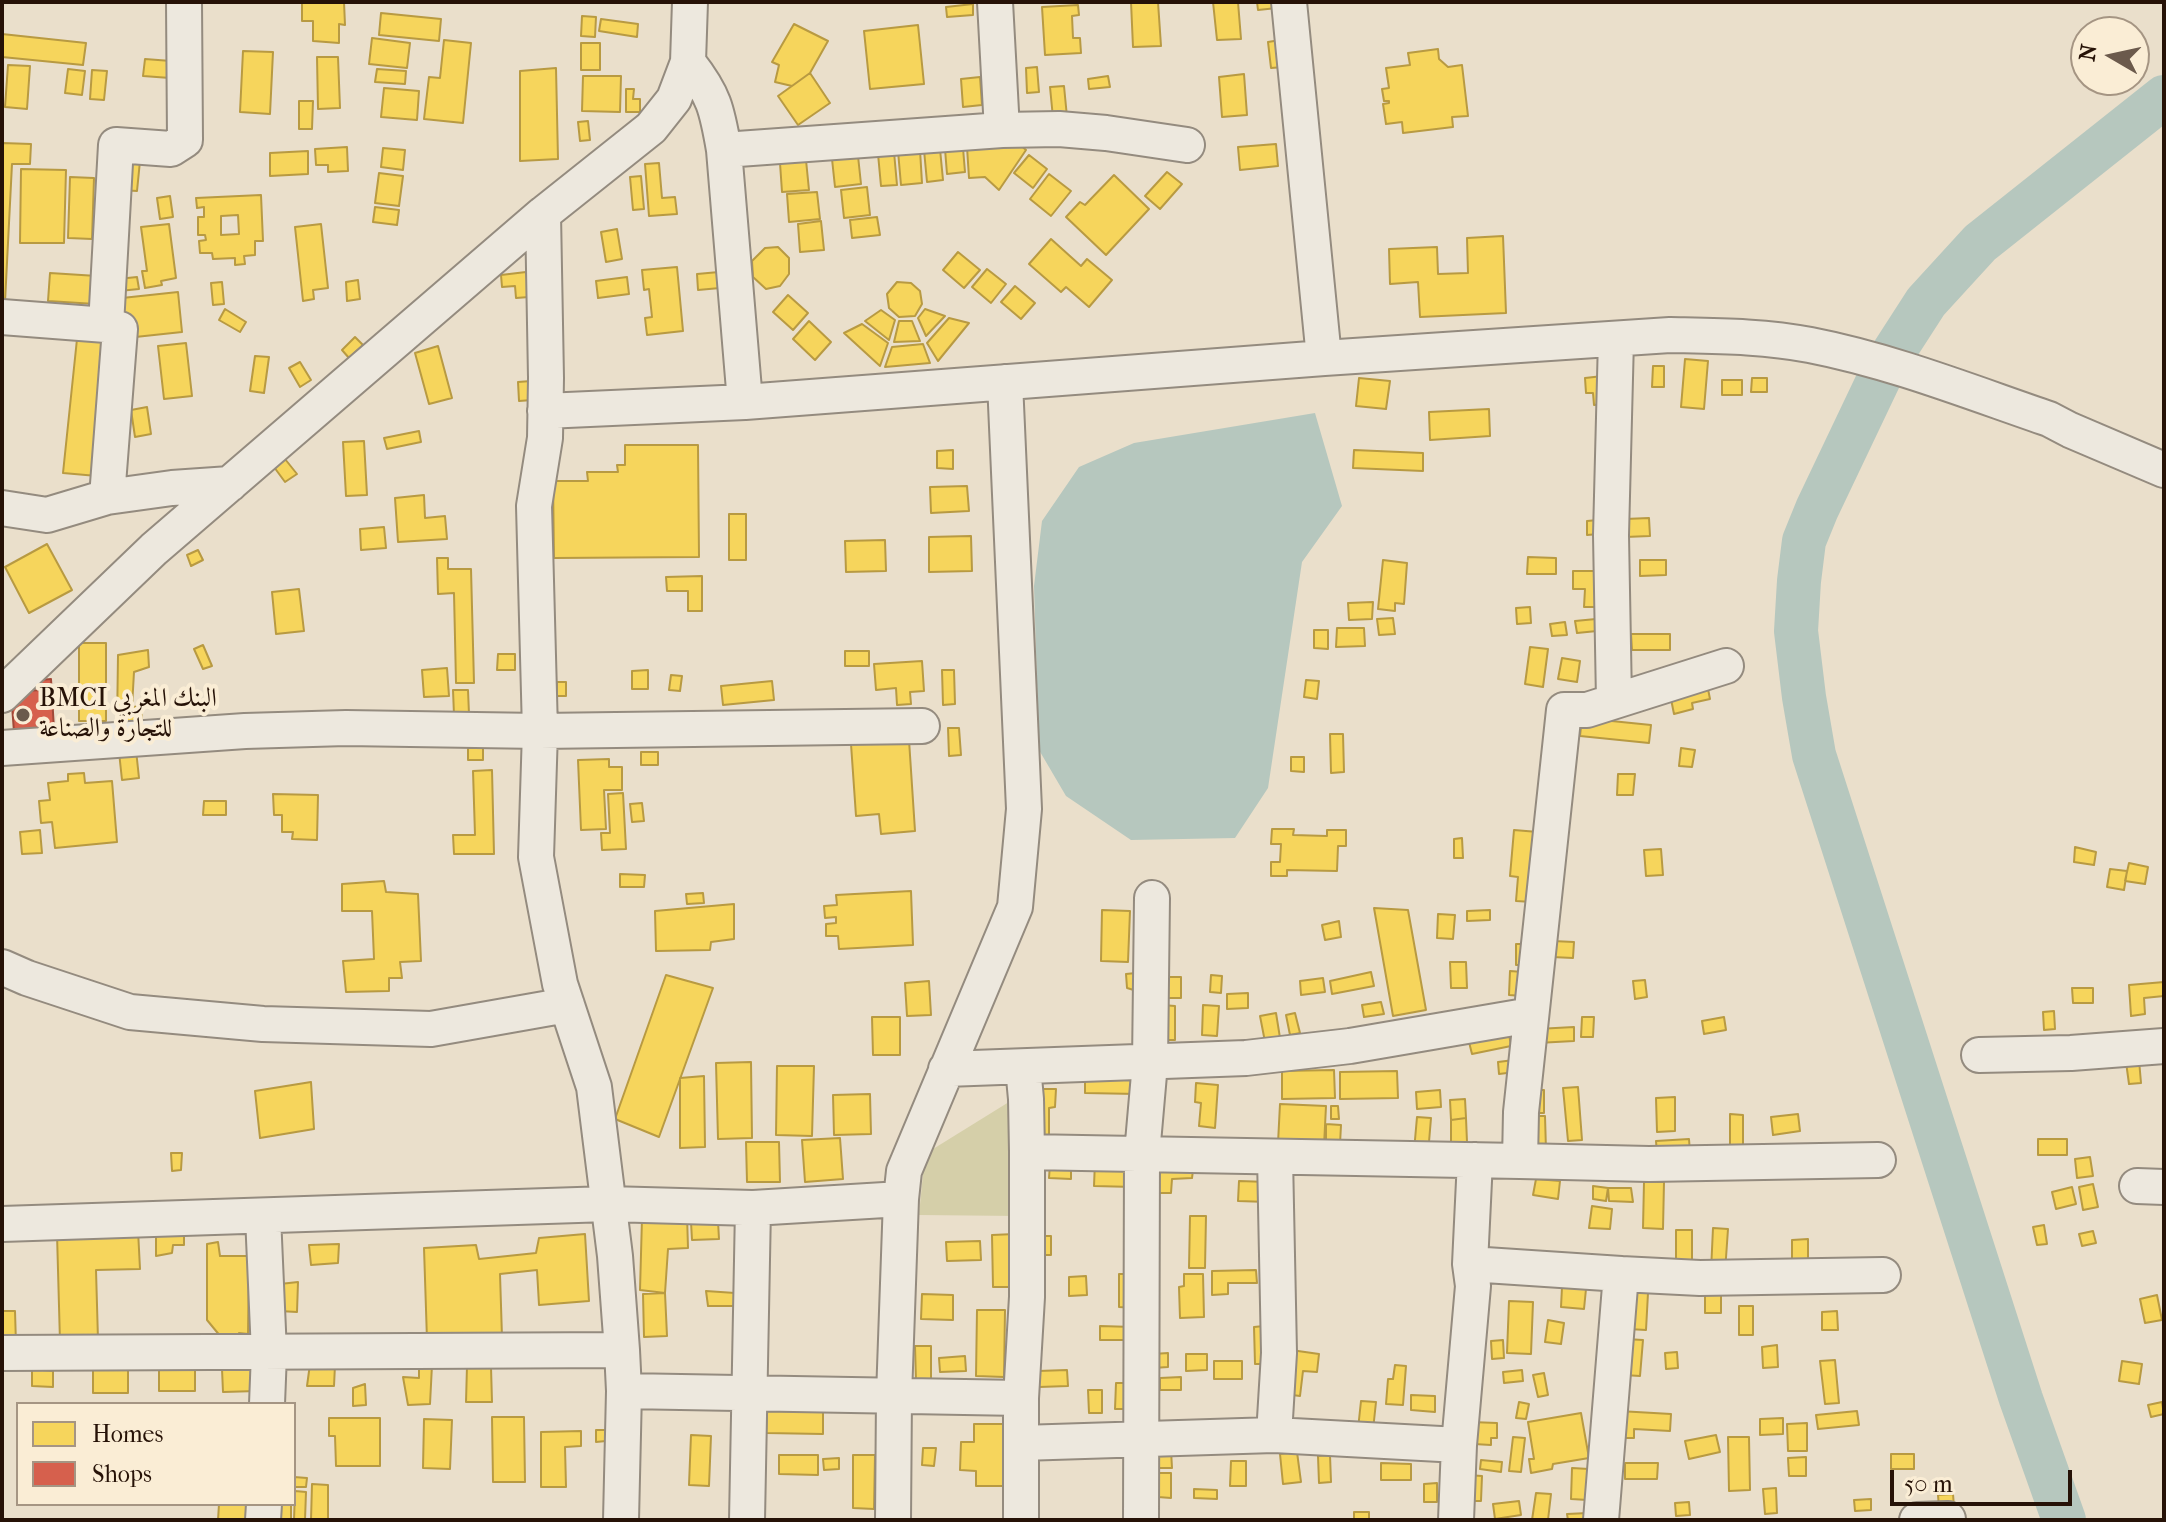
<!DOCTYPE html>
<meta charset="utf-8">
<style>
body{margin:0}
#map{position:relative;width:2166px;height:1522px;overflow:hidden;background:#eadfcb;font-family:"IM FELL French Canon",serif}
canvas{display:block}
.frame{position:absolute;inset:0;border:4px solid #261207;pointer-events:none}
.legend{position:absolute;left:16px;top:1402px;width:280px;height:104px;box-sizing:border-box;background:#faedd5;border:2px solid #a59583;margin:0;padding:10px 14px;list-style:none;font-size:24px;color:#261207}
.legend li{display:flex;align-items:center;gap:16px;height:40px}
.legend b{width:40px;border:2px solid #a59583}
.north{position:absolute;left:2070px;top:16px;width:80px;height:80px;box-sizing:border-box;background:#faedd5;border:2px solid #a59583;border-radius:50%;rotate:279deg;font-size:22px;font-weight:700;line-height:32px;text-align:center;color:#261207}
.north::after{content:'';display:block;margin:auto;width:28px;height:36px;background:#6b5a4c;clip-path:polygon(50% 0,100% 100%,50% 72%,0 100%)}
.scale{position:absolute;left:1890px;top:1470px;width:182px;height:36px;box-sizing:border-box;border:4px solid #261207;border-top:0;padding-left:10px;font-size:24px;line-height:28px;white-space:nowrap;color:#261207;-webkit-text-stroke:6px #faedd5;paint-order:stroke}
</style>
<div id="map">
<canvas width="2166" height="1522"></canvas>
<div class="frame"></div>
<ul class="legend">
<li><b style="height:22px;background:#f6d55c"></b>Homes</li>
<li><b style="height:22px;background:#d6604d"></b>Shops</li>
</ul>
<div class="north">N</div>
<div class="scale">50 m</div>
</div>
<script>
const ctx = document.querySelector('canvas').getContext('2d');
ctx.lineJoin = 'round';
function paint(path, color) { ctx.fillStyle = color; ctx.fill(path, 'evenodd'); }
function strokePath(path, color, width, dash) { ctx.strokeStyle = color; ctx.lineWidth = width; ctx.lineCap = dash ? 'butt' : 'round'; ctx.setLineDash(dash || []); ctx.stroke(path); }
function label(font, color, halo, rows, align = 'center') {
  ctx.font = font + ' "IM FELL French Canon",Amiri,serif'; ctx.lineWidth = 8; ctx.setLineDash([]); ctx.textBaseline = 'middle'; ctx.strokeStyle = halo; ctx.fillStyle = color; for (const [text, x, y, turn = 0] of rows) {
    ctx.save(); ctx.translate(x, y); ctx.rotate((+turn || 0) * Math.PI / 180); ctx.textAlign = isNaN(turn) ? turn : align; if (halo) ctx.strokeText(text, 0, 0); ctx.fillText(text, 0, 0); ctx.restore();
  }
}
paint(new Path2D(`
 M1017 1097 1019 1216 919 1215 925 1154Z`), '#d5cfa9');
paint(new Path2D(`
 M1315 413 1342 506 1302 562 1268 788 1235 838 1131 840 1066 796 1039 750 1034 586 1042 521 1079 467 1134 443Z`), '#b6c7be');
const homes = new Path2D(`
 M302 2H344L345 25 339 24V43L313 41V21H302Z
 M1131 2H1158L1161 46 1133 47Z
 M1213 2H1238L1241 39 1217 40Z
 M1257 2H1277V8L1258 10Z
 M973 4V15L947 17 946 7Z
 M1078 5 1079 15 1072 16 1073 38H1080L1081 53 1045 55 1042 7Z
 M381 13 441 19 439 41 379 35Z
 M582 16 596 17 595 37 581 36Z
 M601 19 638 24 637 37 599 31Z
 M794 24 828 41 810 73 792 86 775 82 779 65 772 62Z
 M918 25 924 84 870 89 864 31Z
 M2 34 86 43 83 65 2 57Z
 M372 38 410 43 407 68 369 64Z
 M444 40 471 43 463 123 424 119 429 77 440 78Z
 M1280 40 1284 67 1271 68 1268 42Z
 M581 43H600V70H581Z
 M1438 49 1439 59 1448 67 1462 65 1468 116 1452 117 1453 127 1403 133 1402 122 1386 124 1383 104 1389 103V101H1384L1382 89 1389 88 1386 68 1410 65 1408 53Z
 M243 51 273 52 270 114 240 112Z
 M317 57H338L340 108 318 109Z
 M145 59 171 61 170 78 143 76Z
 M8 65 30 66 27 109 5 107Z
 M1037 67 1039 92 1027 93 1026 68Z
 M556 68 558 159 520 161V71Z
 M68 69 85 71 82 95 65 93Z
 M377 69 406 71 405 84 375 82Z
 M92 70 107 71 104 100 90 99Z
 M810 73 830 103 798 125 778 96Z
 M1244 74 1247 115 1222 117 1219 77Z
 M583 76H621L620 112 582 111Z
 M1108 76 1110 87 1089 89 1088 79Z
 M980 77 982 105 963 107 961 79Z
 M1064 86 1067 117 1053 118 1050 87Z
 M384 88 419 91 417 120 381 117Z
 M626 89H634L633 99H640V112H626Z
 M299 101H313L312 129H299Z
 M588 121 590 140 580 141 578 122Z
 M1015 140 1026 150 999 190 985 177 969 178 967 147Z
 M2 143 31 144 30 164H12L5 302H2Z
 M1276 144 1278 166 1240 170 1238 147Z
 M347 147 348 171 328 172V165H316L315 149Z
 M383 148 405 150 403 170 381 167Z
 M963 148 965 172 947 174 945 149Z
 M940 149 943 180 927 182 924 150Z
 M920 150 922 183 901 185 898 151Z
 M308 151V174L270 176V153Z
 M894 152 897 185 881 186 878 154Z
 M1029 155 1047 169 1033 188 1014 173Z
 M858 156 861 184 835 187 832 159Z
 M124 159 140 161 137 191 121 190Z
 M806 160 809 190 782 192 780 163Z
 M659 163 662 198 675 197 677 214 649 216 645 164Z
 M21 169 66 170 64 243H20Z
 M1167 172 1182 184 1160 209 1145 196Z
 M379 173 403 176 399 206 375 203Z
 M1049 174 1071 191 1051 216 1030 199Z
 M1114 175 1149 209 1106 255 1066 217 1080 202 1085 205Z
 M641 176 644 209 633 210 630 177Z
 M70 177 94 178 92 239 68 238Z
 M867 187 870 215 844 218 841 190Z
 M817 192 820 219 789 222 787 194Z
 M261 195 263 241H255V255L244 256 245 264 235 265V258L213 259 212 253H200L199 241 206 240 205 235H198V217H204V207L197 208 196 198ZM238 215 239 234 221 235V216Z
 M170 196 173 217 160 219 157 198Z
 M375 207 399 210 397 225 373 222Z
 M877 217 880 235 852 238 850 220Z
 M821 221 824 250 800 252 798 224Z
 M169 224 176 278 161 281 162 285 145 288 142 271H147L141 227Z
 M321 224 328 288 313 290 314 299 303 301 295 227Z
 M617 229 622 259 606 262 601 232Z
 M1503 236 1506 313 1420 317 1418 282 1390 284 1389 249 1437 247 1438 274 1468 273 1467 238Z
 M1051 239 1081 266 1087 259 1112 280 1089 307 1066 287 1061 292 1029 264Z
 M778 247 789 258V274L780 286 766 289 753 277 752 261 765 248Z
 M958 252 980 270 964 288 943 270Z
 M677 267 683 331 647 335 645 318 652 317 649 289 644 290 642 270Z
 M987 269 1006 284 991 303 972 287Z
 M526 272 529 297 516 298 515 286 502 287 501 275Z
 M719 272 720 288 698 290 697 274Z
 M50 273 97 276 95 304 48 301Z
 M137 277 139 289 119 291 118 279Z
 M627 277 629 294 598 298 596 281Z
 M358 280 360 299 347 301 346 282Z
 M222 282 224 304 213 305 211 283Z
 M897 282 911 283 920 291 922 304 915 316 899 317 889 308 887 294Z
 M1015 286 1035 303 1021 319 1001 302Z
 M178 292 182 332 126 338 122 298Z
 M788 295 808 313 793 330 773 312Z
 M225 309 246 322 240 332 219 320Z
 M925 309 945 316 926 336 918 318Z
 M881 310 895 320 889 340 865 321Z
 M949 318 969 323 938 361 927 343Z
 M809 321 831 342 815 360 793 339Z
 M899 321H912L920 341 894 342Z
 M862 324 888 343 880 366 844 333Z
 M355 337 363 345 349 358 342 350Z
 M77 339 111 343 97 476 63 473Z
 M186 343 192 396 164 399 158 346Z
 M923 344 930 363 885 367 892 347Z
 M438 346 452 398 429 404 415 353Z
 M255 356 269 357 264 393 250 391Z
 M1685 359 1708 361 1704 409 1681 407Z
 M300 362 311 380 300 387 289 368Z
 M1653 366H1664V387H1652Z
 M1603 376 1606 404 1594 405 1593 393H1586L1585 378Z
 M1359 378 1390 381 1386 409 1356 406Z
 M1752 378H1767V392H1751Z
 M1722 380H1742V395H1722Z
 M531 381 532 400 519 401 518 382Z
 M147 407 151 434 135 437 131 410Z
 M1489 409 1490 436 1430 440 1429 412Z
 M419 431 421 442 387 449 384 438Z
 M364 441 367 495 346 496 343 442Z
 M625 445H698L699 557 554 558 553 481H588L587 472H618L617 465H625Z
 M953 450V469L937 468V451Z
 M1354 450 1423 453V471L1353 468Z
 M285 459 297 474 285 482 274 467Z
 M967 486 969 511 931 513 930 487Z
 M424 495 425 518 445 516 447 539 398 542 395 498Z
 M729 514H746V560H729Z
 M1649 518 1650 536 1625 537V519Z
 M1598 520 1599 534 1587 535V521Z
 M384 527 386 548 361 550 360 529Z
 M971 536 972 571 929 572V537Z
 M885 540 886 571 846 572 845 541Z
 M47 544 72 590 29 613 5 567Z
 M198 550 203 560 191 566 187 555Z
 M1528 557 1556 558V574H1527Z
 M437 558H448V569H471L474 683H456L454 593 438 594Z
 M1383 560 1407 563 1404 604 1395 603V611L1378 609Z
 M1640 560H1666V575L1640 576Z
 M1573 571H1600L1599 607H1584L1585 589H1573Z
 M702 576V611H688V591H667L666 577Z
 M299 589 304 631 276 634 272 592Z
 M1373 602 1372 619 1349 620 1348 603Z
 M1530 607 1531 623 1517 624 1516 608Z
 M1393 618 1395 634 1379 635 1377 619Z
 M1596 619 1597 631 1577 633 1575 621Z
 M1565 622 1567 635 1552 636 1550 624Z
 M1337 628H1364L1365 646 1336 647Z
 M1314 630H1328V649L1314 648Z
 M1631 634H1670V650H1632Z
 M79 643H106V721H79Z
 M203 645 212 666 203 669 194 649Z
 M1530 647 1548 649 1543 687 1525 684Z
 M148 650 149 667 134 672 132 707 141 706 142 725 117 726 118 655Z
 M845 651H869V666H845Z
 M498 654H515V670H497Z
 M1562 658 1580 661 1577 682 1558 679Z
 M922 661 924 691 910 692 911 704 897 705 896 688 876 690 874 664Z
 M447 668 449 696 424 697 422 670Z
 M648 670V689H632V671Z
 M942 670H954L955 704 943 705Z
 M671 675 682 676 680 691 669 690Z
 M1306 680 1319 681 1317 699 1304 697Z
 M772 681 774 700 723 705 721 686Z
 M557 682H566V696H557Z
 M1708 689 1710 699 1692 703 1693 709 1674 714 1671 699Z
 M453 690H468L469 714 454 715Z
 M1582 718 1651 725 1649 743 1580 736Z
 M948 728H959L961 755 949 756Z
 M1330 734H1343L1344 772 1331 773Z
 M909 740 915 831 881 834 879 814 856 816 851 744Z
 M468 748H483V760H468Z
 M1681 748 1695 750 1692 767 1679 766Z
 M136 750 139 778 122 780 119 752Z
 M641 752H658V765H641Z
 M1291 757H1304V772L1291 771Z
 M609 759V767H622V790H604L606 829 581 830 578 760Z
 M492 770 494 854H454L453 835H475L473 771Z
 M84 773 85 783 112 781 117 842 55 848 52 822 41 823 39 801 50 800 48 783 68 781V774Z
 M1618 774H1635L1633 795H1617Z
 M623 793 626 849 602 850 601 833H610L608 794Z
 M273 794 318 795 317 840 292 839 293 832H282V815H274Z
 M204 801H226V815H203Z
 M642 803 644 821 632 822 630 804Z
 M1272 829H1294L1293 835 1327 836V830H1346V846H1338L1337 871 1287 870V876H1271V862H1280L1281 844H1271Z
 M40 830 42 853 22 854 20 832Z
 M1514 830 1538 832 1532 902 1516 901 1518 877 1510 876Z
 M1462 838 1463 858H1454V839Z
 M2075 847 2096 852 2094 865 2074 862Z
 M1661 849 1663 875 1646 876 1644 850Z
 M2129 863 2148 867 2145 884 2125 881Z
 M2110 869 2127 871 2124 890 2107 887Z
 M620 874 645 875 644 887H620Z
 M384 881 386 892 418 894 421 961 400 962 402 978H389V991L346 992 343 961 374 959 372 911H342V884Z
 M911 891 913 945 839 949 838 936H826V924L836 923V917L825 918 824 906 837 905 836 895Z
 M703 893 704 903 687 904 686 894Z
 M734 904V939L711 942 710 950 656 951 655 911Z
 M1374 908 1408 910 1426 1010 1393 1016Z
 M1102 910 1130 911 1128 962 1101 961Z
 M1490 910V920L1467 921V911Z
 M1438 914 1455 915 1453 939 1437 938Z
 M1339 921 1341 937 1325 940 1322 925Z
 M1553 941 1574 942 1573 958 1552 957Z
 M1516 944H1527V965H1516Z
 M1450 962H1466L1467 988H1451Z
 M1510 971 1523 972 1522 996 1509 995Z
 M1371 972 1374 986 1332 994 1330 981Z
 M1136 973 1137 991 1127 988 1126 974Z
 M666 975 713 988 659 1137 615 1119Z
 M1211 975 1222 976 1221 993 1210 992Z
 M1166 977H1181V998H1166Z
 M1323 978 1325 992 1301 995 1300 981Z
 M1645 980 1647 997 1635 999 1633 981Z
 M929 981 931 1015 907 1016 905 983Z
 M2164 982V996L2144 998 2145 1014 2131 1016 2129 985Z
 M2072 988H2093V1003H2073Z
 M1248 993V1008L1227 1009V994Z
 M1381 1002 1384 1014 1364 1017 1362 1005Z
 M1162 1005 1175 1006V1040H1162Z
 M1203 1005 1219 1006 1217 1036 1202 1035Z
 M2054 1011 2055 1029 2044 1030 2043 1012Z
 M1276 1013 1281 1044 1266 1047 1260 1016Z
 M1295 1013 1300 1033 1290 1035 1286 1015Z
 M872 1017H900V1055H873Z
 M1582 1017H1594L1593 1037H1581Z
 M1724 1017 1726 1030 1704 1034 1702 1021Z
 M1574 1027V1041L1537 1043V1029Z
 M1509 1034 1511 1046 1472 1054 1469 1042Z
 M1514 1060 1515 1072 1499 1074 1498 1062Z
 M2139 1060 2141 1083 2129 1084 2126 1062Z
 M751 1062 752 1138 718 1139 716 1063Z
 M777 1066H814L812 1136 776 1135Z
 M1334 1070 1335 1098 1282 1099V1071Z
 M1397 1071 1398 1098 1340 1099V1072Z
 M704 1076 705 1147 680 1148V1078Z
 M1085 1078H1137V1094L1085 1093Z
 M311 1082 314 1129 260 1138 255 1091Z
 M1196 1083 1218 1085 1215 1128 1199 1126 1201 1103 1195 1102Z
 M1578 1087 1582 1140 1568 1141 1563 1088Z
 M1032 1089H1056L1055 1107 1049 1108V1144L1031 1143Z
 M1440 1090 1441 1107 1417 1109 1416 1092Z
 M1532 1090H1544V1113H1533Z
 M870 1094 871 1134 834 1135 833 1095Z
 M1675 1097V1131L1657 1132 1656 1098Z
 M1465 1099 1466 1118 1451 1120 1450 1100Z
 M1280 1104 1326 1106 1324 1146 1278 1143Z
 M1331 1106H1338L1339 1119H1331Z
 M1730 1114 1743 1115V1151L1730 1150Z
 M1798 1114 1800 1131 1773 1135 1771 1117Z
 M1530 1116H1545L1546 1150 1532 1151Z
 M1417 1117 1431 1118 1428 1154 1414 1151Z
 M1466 1118 1467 1142H1451V1120Z
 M1326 1124 1341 1125 1340 1144H1326Z
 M840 1138 843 1179 805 1182 802 1140Z
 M1689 1139 1690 1153 1657 1154 1656 1141Z
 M2038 1139H2067V1155H2038Z
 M746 1142H779L780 1182H747Z
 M171 1153H182L181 1170 172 1171Z
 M2090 1157 2093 1176 2077 1178 2075 1159Z
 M1095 1161 1135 1162 1134 1187 1094 1186Z
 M1194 1163 1192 1178 1172 1179 1171 1193H1154L1152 1165Z
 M1050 1164 1071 1165V1179L1049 1178Z
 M1536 1179 1560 1181 1558 1199 1533 1195Z
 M1239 1181 1268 1182V1202L1238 1201Z
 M1644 1182H1664L1663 1229 1643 1228Z
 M2093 1184 2098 1207 2083 1210 2079 1187Z
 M1593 1186 1608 1188 1606 1201 1593 1199Z
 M2072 1187 2076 1204 2056 1209 2052 1192Z
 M1608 1188H1631L1633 1202 1609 1201Z
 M1592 1206 1612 1209 1610 1229 1589 1228Z
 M687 1215 688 1248 668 1249 665 1293 640 1290 642 1218Z
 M1190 1216H1206L1205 1268H1189Z
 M718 1221 719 1239 692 1240 691 1222Z
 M2044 1225 2047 1244 2037 1245 2033 1227Z
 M1713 1228 1728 1229 1725 1272 1711 1271Z
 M156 1229H184V1245H173L172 1253 156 1256Z
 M138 1230 140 1269 96 1270 98 1340 60 1342 57 1234Z
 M1676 1230H1692V1261H1676Z
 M2093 1231 2096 1243 2082 1246 2079 1234Z
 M585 1234 589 1301 539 1305 537 1270 500 1274 502 1337 427 1340 424 1248 476 1245 479 1259 536 1253 539 1238Z
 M1015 1234 1016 1287H993L992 1235Z
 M1037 1236H1051V1255H1038Z
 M1808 1239V1269H1792V1240Z
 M980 1241 981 1260 947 1261 946 1242Z
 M218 1242 220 1256H249L248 1334 239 1333 238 1339 221 1337 207 1320V1244Z
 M339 1244 338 1263 311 1265 309 1245Z
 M1256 1270 1257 1283H1228V1294L1212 1295V1271Z
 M1119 1274H1135V1308L1119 1307Z
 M1184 1274H1203L1204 1317 1180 1318 1179 1287 1184 1286Z
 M1086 1276 1087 1295 1069 1296V1277Z
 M298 1282 297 1312 279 1311 280 1284Z
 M1562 1287 1586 1289 1584 1309 1561 1307Z
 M706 1291 735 1293 734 1306H708Z
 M1705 1291H1721V1313H1705Z
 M1630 1292 1648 1293 1646 1330 1628 1329Z
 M665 1293 667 1336 644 1337 643 1294Z
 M922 1294 953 1295V1320L921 1319Z
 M2157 1295 2162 1320 2145 1323 2140 1299Z
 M1509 1301 1533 1302 1531 1354 1507 1353Z
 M1739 1306H1753V1335H1739Z
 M977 1310H1005L1004 1377 976 1376Z
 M2 1311H15L16 1344H2Z
 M1837 1311 1838 1330H1822V1312Z
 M1548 1320 1564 1323 1561 1344 1545 1342Z
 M1100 1326 1133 1327 1132 1340H1100Z
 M1264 1326 1265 1364H1255L1254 1327Z
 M1626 1339 1643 1340 1640 1376 1624 1375Z
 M1503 1340 1504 1358 1492 1359 1491 1341Z
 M1777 1345 1778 1367 1763 1368 1762 1347Z
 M915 1346H931V1381H916Z
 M1291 1350 1319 1354 1317 1372 1303 1371 1300 1396 1285 1394Z
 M1677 1352 1678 1368 1666 1369 1665 1353Z
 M1168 1353V1367L1153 1368V1354Z
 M1186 1354H1207V1370L1186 1371Z
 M965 1356 966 1371 940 1372 939 1358Z
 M1835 1360 1839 1403 1825 1404 1820 1361Z
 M1214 1361H1242V1379H1214Z
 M2122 1361 2142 1364 2139 1384 2119 1381Z
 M310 1364 335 1365 334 1386H307Z
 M419 1365H432L430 1404 408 1405 403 1377 419 1378Z
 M1395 1365 1406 1366 1403 1405 1386 1404 1388 1379H1393Z
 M93 1366 128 1367V1393H93Z
 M467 1366 491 1367 492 1402H466Z
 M195 1367V1391H159V1368Z
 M32 1369 53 1371V1387L32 1386Z
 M222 1369H257V1391L223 1392Z
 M1067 1370 1068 1386 1039 1387 1038 1371Z
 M1522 1370 1523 1381 1504 1383 1503 1372Z
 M1544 1373 1548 1395 1538 1397 1533 1375Z
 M1181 1377V1390H1160V1378Z
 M1116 1383H1133L1128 1409H1115Z
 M365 1384 366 1405 353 1406V1388Z
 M1088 1390H1102V1413H1089Z
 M1411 1395 1435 1396V1412L1411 1410Z
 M1361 1401 1376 1402 1373 1430 1358 1429Z
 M1519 1402 1529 1404 1526 1419 1516 1418Z
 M2162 1402 2164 1414 2151 1417 2148 1405Z
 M767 1411 823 1412V1434L766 1433Z
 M1619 1411 1671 1414 1670 1431 1634 1429V1438H1618Z
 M1857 1411 1859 1425 1818 1429 1816 1415Z
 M1581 1413 1589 1458 1553 1464 1552 1469 1531 1473 1529 1459H1534L1528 1422Z
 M492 1417H524L525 1482H493Z
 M329 1418H380V1466H336L335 1436H329Z
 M1783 1418V1434L1760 1435V1419Z
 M424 1419 452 1420 450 1469 423 1468Z
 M1471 1422 1497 1423V1438H1491V1445L1474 1444Z
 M1807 1423V1451H1788L1787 1424Z
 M974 1424H1008L1007 1486H976V1471L960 1470 961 1442H974Z
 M596 1430H606V1441L596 1442Z
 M581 1431V1446L565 1447 566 1487H541V1432Z
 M691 1435 711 1436 709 1486 689 1485Z
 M1716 1435 1720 1452 1689 1459 1685 1441Z
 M1513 1437 1525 1438 1521 1472 1509 1471Z
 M1728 1437H1749L1750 1490 1729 1491Z
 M923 1448H936L934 1466 922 1465Z
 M1171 1450 1172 1468H1159L1158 1451Z
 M1297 1452 1301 1482 1283 1484 1280 1454Z
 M1891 1454H1914V1469H1891Z
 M779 1455H818V1475L779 1474Z
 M853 1455H875L874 1509 853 1508Z
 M1330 1455 1331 1482 1319 1483 1318 1456Z
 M1806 1457V1476H1789L1788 1458Z
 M839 1458V1469L824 1470 823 1459Z
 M1481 1460 1502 1462 1501 1472 1480 1469Z
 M1231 1461H1246V1486H1230Z
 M1381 1463 1411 1464V1480H1381Z
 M1625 1463H1658L1657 1479H1625Z
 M1572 1468 1589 1469 1588 1500 1571 1499Z
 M1158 1473H1171V1498L1158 1497Z
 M1467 1475 1482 1476 1481 1501H1466Z
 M294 1477 307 1478 306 1487H294Z
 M1437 1483V1502H1424V1484Z
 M312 1484 328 1485V1520H311Z
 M1776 1488 1777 1513 1765 1514 1763 1489Z
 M1194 1489 1217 1490V1499L1194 1498Z
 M295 1491 306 1492 305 1520H294Z
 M1536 1493 1551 1494 1548 1520H1532Z
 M1953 1494 1954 1507 1939 1508 1938 1495Z
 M1871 1499V1510L1855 1511 1854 1500Z
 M1519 1501 1521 1515 1495 1519 1493 1504Z
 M1689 1502 1690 1515 1676 1516 1675 1503Z
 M219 1504H251V1520H218Z
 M276 1504H291V1520H276Z
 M1354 1512H1369V1520H1354Z
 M1588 1513 1589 1520H1568L1567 1514Z`);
paint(homes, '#f6d55c');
strokePath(homes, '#b89a42', 2);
const shops = new Path2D(`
 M51 679 54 729 14 732 11 692 41 690 40 680Z`);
paint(shops, '#d6604d');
strokePath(shops, '#a14938', 2);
strokePath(new Path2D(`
 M2064 1520 2021 1399 1814 755 1804 697 1796 631 1799 581 1804 541 1817 509 1886 364 1926 302 1980 243 2164 97`), '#b6c7be', 44);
const minor = new Path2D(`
 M995 2 1002 130
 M1289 2 1324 358
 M688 62C714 95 717 109 724 150L745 402
 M724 150 1002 130 1059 129 1106 133 1187 145
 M543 214 546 378 545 438 534 506 540 731 536 857 560 984 594 1087 615 1256 622 1350 624 1391 621 1520
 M2 317 106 325
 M545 411 745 402 1324 358 1670 335C1716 336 1764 336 1810 345 1892 361 1970 392 2049 419L2070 430 2164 470
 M107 497 172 488 230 484
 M2 508 47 515 107 497 120 329 106 325 116 145 171 149 185 140 184 2
 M1726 666 1587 710H1564L1521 1112 1520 1161 1649 1164 1878 1160
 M2 695 154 549 543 214 651 128 674 99 688 62 690 2
 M1614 701 1611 535 1616 339
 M2 748 245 731 346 728 540 731 922 726
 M2 967 27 978 130 1012 263 1024 431 1029 567 1005
 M1979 1055 2071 1053 2164 1046
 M946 1069 1246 1058 1350 1046 1531 1015
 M1027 1152 1520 1161
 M2137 1186 2164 1187
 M263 1216 269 1353 267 1404
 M2 1224 608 1204 753 1208 901 1199
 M1470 1264 1621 1274
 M2 1353 622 1350
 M624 1391 1021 1398
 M1274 1435 1279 1353 1275 1157
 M1021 1443 1274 1435 1459 1445
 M263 1520 264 1504
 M747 1520 753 1208
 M893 1520 894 1396 901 1199 904 1171 1015 907 1024 809 1005 382
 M1021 1520V1398L1027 1297V1152L1026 1099 1023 1067
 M1141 1520 1142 1154 1150 1063 1152 898
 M1456 1520 1459 1445 1473 1286 1470 1264 1475 1160
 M1601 1520 1621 1274 1700 1278 1883 1275
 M1917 1520 1948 1519`);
strokePath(minor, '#948b7f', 38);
strokePath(minor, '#ede8de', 34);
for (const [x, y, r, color] of [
 [23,715,8,"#6b5a4c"]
]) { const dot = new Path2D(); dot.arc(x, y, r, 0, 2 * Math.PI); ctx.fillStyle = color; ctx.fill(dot); strokePath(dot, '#faedd5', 3); }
label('26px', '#261207', '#faedd5', [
 ["BMCI البنك المغربي",39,700],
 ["للتجارة والصناعة",39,730]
], 'left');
</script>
